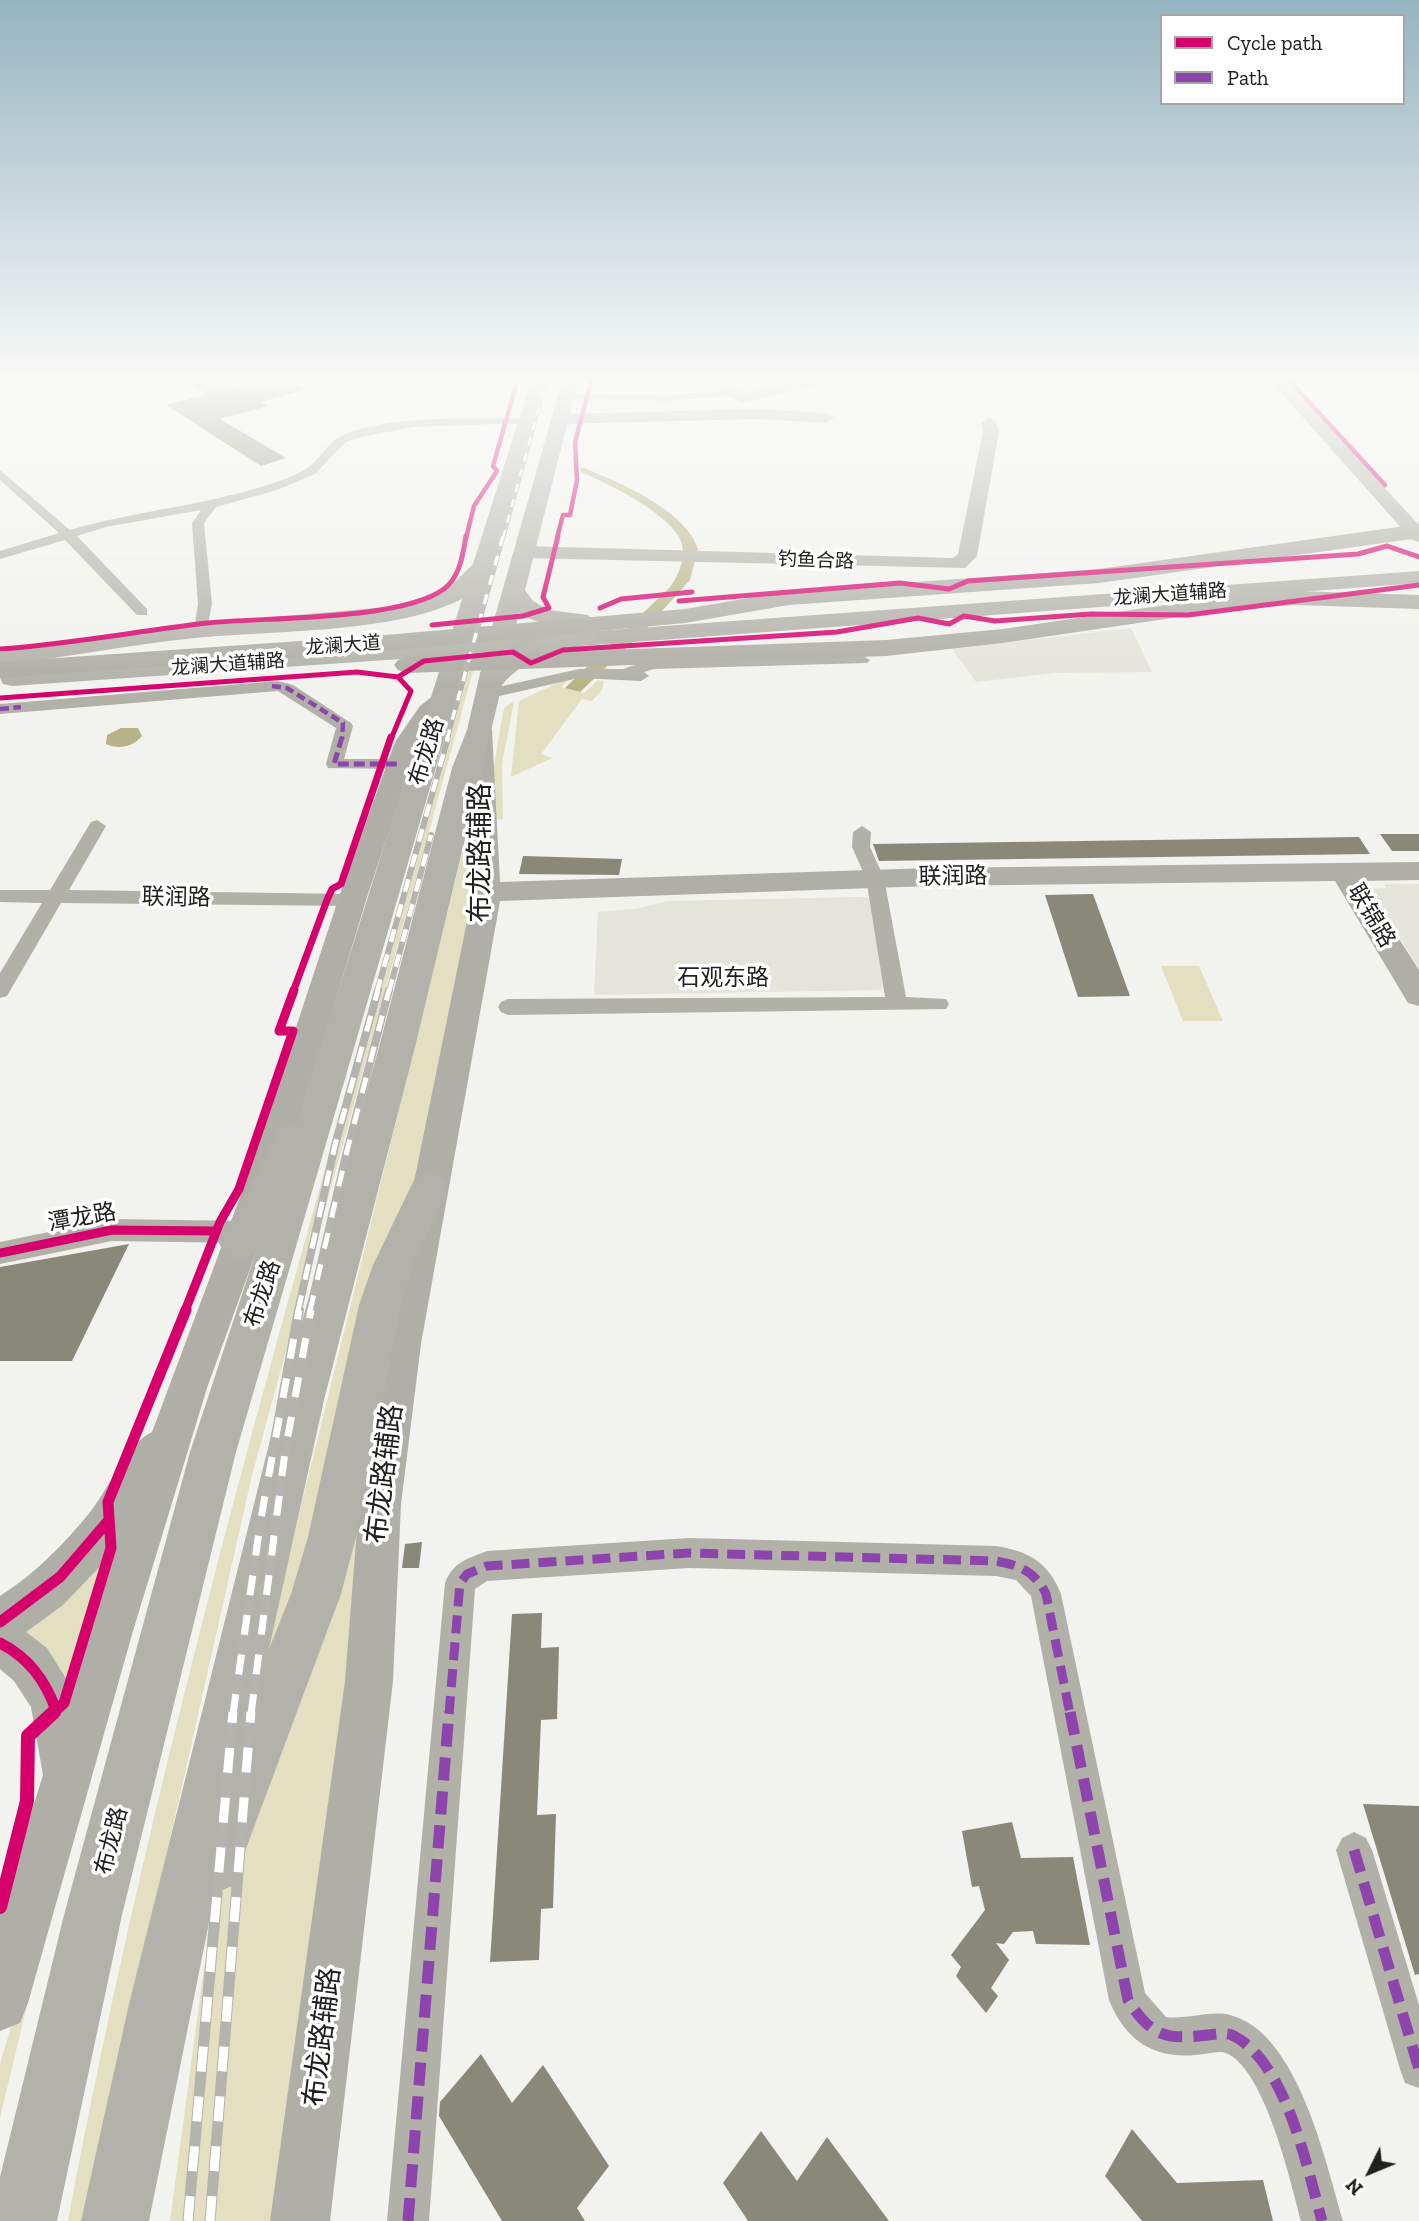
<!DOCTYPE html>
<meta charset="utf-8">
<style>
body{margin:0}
#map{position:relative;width:1419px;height:2221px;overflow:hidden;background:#f2f2ee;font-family:"Zilla Slab",serif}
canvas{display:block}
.legend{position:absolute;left:1160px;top:14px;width:245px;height:91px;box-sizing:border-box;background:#fff;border:2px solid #a6a6a5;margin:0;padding:9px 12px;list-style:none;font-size:21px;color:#20201e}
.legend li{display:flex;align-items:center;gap:14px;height:35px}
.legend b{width:35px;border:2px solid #a6a6a5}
.north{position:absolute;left:1335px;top:2137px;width:70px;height:70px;-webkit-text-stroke:5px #fff;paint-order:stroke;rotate:227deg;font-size:19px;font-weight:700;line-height:28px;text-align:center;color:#20201e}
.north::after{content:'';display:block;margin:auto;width:24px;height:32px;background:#20201e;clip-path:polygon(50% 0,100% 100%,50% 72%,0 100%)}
</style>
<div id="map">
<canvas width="1419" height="2221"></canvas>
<ul class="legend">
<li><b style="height:9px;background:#d6006c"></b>Cycle path</li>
<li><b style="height:9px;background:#8e44ad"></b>Path</li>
</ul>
<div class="north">N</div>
</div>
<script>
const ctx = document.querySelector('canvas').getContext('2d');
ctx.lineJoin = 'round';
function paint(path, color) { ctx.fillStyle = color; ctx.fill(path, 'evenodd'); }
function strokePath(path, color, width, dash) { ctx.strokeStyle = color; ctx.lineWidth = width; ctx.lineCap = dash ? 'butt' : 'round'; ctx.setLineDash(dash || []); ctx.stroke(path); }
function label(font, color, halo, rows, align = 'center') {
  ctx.font = font + ' "Zilla Slab","Noto Sans SC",serif'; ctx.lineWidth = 7; ctx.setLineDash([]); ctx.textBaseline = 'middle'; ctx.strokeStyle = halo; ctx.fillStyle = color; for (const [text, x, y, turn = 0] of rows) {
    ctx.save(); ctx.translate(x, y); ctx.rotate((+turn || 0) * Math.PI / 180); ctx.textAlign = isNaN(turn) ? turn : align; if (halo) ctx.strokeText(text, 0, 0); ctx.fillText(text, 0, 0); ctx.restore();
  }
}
paint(new Path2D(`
 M1131 628 1152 672 1054 673 976 682 952 649Z
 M1384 884H1419V968L1369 889 1386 888Z
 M860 897 870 898 883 986 879 990 594 995 598 912 635 909 668 901Z`), '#e4e4da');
paint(new Path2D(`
 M469 664H475L252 1475 84 2221H68C167 1693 323 1180 469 664Z
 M564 680H568L561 687 584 693 598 680 604 681 602 690 592 701 582 699 541 754 552 758 511 777 519 701Z
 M514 701 502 764 503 819 493 820V771L503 713 504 708Z
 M476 797 474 920 431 1128 254 1728 273 1627 302 1502Z
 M1161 966H1199L1223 1021H1183Z
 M392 1312 277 2221H170L204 1968 231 1856Z
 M120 1537 70 1709 7 1635Z
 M151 1556 27 2005 0 2118V2064Z`), '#e3dfc1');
paint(new Path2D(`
 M581 467C617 481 686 510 698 549L690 580 642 633 580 692 565 688 670 587C680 574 688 552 679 537 663 510 609 484 581 472Z
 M121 728H138L142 736C133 747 118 750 106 744L107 735Z`), '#b9b487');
paint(new Path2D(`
 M489 378H507L509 381 501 386Z`), '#b9b487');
paint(new Path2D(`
 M178 378H218L235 387 269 378H284L306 389 261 402 268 406 220 419 286 458 261 466 166 405 208 394Z
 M1380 834H1419V851H1392Z
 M1359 837 1370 854 879 861 873 844Z
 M523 856 622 859 619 875 519 874Z
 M1093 894 1130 996 1078 997 1045 895Z
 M129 1244 72 1361H0V1267Z
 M422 1542 419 1568H402L405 1544Z
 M542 1613 541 1648 559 1647 557 1719 541 1720 537 1815 556 1814 553 1908 541 1909 539 1960 490 1962 512 1614Z
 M1363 1804 1419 1806V1974L1415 1975Z
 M1012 1822 1021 1858 1073 1857 1090 1945 1036 1944 1033 1931 1013 1932 1004 1944 996 1943 1009 1960 991 1988 998 1996 986 2013 956 1976 961 1967 951 1955 985 1910 979 1886 972 1887 962 1831Z
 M481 2054 512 2103 543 2065 609 2166 577 2208 585 2221H502L439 2116 440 2102Z
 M1132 2129 1177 2183 1263 2180 1273 2221H1142L1105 2176Z
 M761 2131 797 2181 827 2137 889 2221H748L723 2183Z`), '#8a8979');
paint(new Path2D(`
 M731 390 735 391V395L666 401 567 399 562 396 567 393 666 395Z
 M525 418 529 419V423L414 427 361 437 346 442 315 474 277 490 216 507 204 523 212 604 206 633H196L194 630 198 604 192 523 201 510 106 527 77 536 147 609V615H137L65 540 0 559V551L59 533 0 480V470L70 530C135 511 202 506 267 485 279 481 295 476 306 469 319 461 327 443 341 436 388 414 472 419 525 418Z
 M862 655 870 660 867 663 654 669 644 672 649 676 641 681 579 678 486 699 478 694 480 691 579 669H623L652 659Z
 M278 681 293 685 351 723 353 726 344 759H399L407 764 399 769 328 768 326 764 336 728 278 691 0 714V704Z
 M97 820 106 826 69 890 352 894 362 900 352 906 61 903 7 996 0 998V973L42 903 0 902V890H50L91 822Z
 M862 826 871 832 870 847 884 878 906 997 946 999 949 1004 946 1009 508 1015 501 1012 498 1007 501 1002 508 999 885 997 866 878 852 847 853 832Z
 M112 1219 243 1221 252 1224 255 1232 252 1240 243 1243 112 1241 0 1264V1242Z
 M689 1538 996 1546C1029 1551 1049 1563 1061 1594L1145 1993 1166 2017C1187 2020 1210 2010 1230 2015 1298 2032 1326 2163 1343 2221H1301C1291 2183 1265 2069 1226 2053 1218 2050 1204 2055 1195 2055 1152 2059 1125 2039 1109 2000L1031 1596 1016 1580 996 1576 689 1568 487 1581 475 1589 429 2221H387L445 1583C453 1562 467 1559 487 1551Z
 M1354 1832 1366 1838 1372 1850 1419 2005V2088L1405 2083 1400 2069 1336 1850 1342 1838Z`), '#b1b1a8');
paint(new Path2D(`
 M694 378H713L745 393 813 378H839L836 381 743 403Z
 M1268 378H1283L1419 525V542L1412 540Z
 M758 409 826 413 834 418 826 423 758 419 560 424 552 419 560 414Z
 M989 418 995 420 999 431 977 556 965 568 525 558 515 552 525 546 953 558 958 554 983 431 981 423Z
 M1419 571V583L500 652 489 645 500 638Z
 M443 692 451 694 455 699 437 716 419 742 368 894 275 1200 207 1388 133 1631 28 2003 20 2023 0 2031V1913L43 1775 31 1707 14 1681 0 1669V1596C35 1574 65 1543 91 1511 108 1489 129 1442 152 1432L239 1200 340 894 395 742 420 706 435 694ZM113 1553 70 1685 47 1648 26 1632 63 1605Z
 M480 723 488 725 492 730 500 882 931 868 1419 862V880L1362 881 1419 970V1006L1408 1003 1335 881 931 886 500 901 421 1344 401 1504 393 1681 330 2221H270L345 1681 359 1504 381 1344 473 892 468 730 472 725Z`), '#b0afa7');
paint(new Path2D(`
 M532 378H548L473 639 488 641 563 378H579L525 590 533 601 549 610 588 615 592 620 588 625C568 630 537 625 519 613L509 653C530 641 568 627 592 633L596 638 592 643C558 652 526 656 502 685L415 1047 324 1400 269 1649 291 1594 308 1537 359 1305 373 1265 415 1178 429 1173 443 1178 448 1189 413 1265 401 1305 356 1537 341 1594 232 1886 215 1893 149 2221H81L129 2004 280 1400 379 1047 452 768 467 730 485 652 469 654 236 1452 122 1915 57 2221H0V2177L64 1915 190 1452 258 1246 253 1255 239 1260 225 1255 219 1243 281 1128 296 1125 444 656 12 686 3 684 0 678 12 672 449 641 462 599C393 634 274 630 195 638 130 645 65 657 0 666V652L193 624 399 606 426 599 450 587 473 564Z`), '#b3b2aa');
paint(new Path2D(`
 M1419 524V538L1099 583 789 605 685 623 385 651 0 678V662L385 635 685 609 789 591 1099 569Z
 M1297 591 1419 595V609L1297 605 1233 609 1003 643 886 656 407 673 398 670 394 665 398 660 407 657 886 640 1003 629 1233 595Z`), '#aeaea6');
const railFar5 = new Path2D(`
 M503 538 547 378`);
const railFar4 = new Path2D(`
 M447 739 503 536`);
const railFar3 = new Path2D(`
 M377 992 448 737
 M389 992 431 835`);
const railFar2 = new Path2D(`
 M298 1311 335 1145 378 990
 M310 1311 347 1151 389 990`);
const railFar1 = new Path2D(`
 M233 1714 261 1518 299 1310
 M251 1714 285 1452 311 1310`);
const rail = new Path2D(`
 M188 2221 233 1712
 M210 2221 251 1712`);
strokePath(railFar5, '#b4b3ae', 4.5);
strokePath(railFar4, '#b4b3ae', 5);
strokePath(railFar3, '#b4b3ae', 6);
strokePath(railFar2, '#b4b3ae', 8);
strokePath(railFar1, '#b4b3ae', 10);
strokePath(rail, '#b4b3ae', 11);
strokePath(railFar5, '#fff', 2.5, [8]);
strokePath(railFar4, '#fff', 3.5, [10]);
strokePath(railFar3, '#fff', 4.5, [13]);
strokePath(railFar2, '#fff', 5, [16]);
strokePath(railFar1, '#fff', 7, [20]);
strokePath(rail, '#fff', 9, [25]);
strokePath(new Path2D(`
 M272 686 287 688 343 723 342 739
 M0 709 21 707`), '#8e44ad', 4.5, [9, 4.5]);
strokePath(new Path2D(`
 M342 737 334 764H399`), '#8e44ad', 5, [11, 5]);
strokePath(new Path2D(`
 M449 1714 460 1583 467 1574 487 1566 689 1553 996 1561C1019 1565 1036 1572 1046 1594L1070 1714`), '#8e44ad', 9, [18, 9]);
strokePath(new Path2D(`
 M1070 1712 1128 2000C1152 2037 1166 2040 1208 2035 1217 2034 1226 2032 1234 2036 1287 2064 1307 2168 1322 2221
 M1354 1850 1419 2069
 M408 2221 449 1712`), '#8e44ad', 11, [23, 11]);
strokePath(new Path2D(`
 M1287 378 1385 485
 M466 538 474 506 497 471 493 466 518 378
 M557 538 563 515H570L577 480 575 442 592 378`), '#d6006c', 4.5);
strokePath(new Path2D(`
 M679 601 900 583 949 589 968 581 1358 554 1387 546 1419 557
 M600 608 621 599 692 592
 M432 625 523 616 549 608 543 597 558 536
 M0 649C70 644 138 631 207 623 264 617 400 621 444 589 460 577 463 554 466 536
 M398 677 424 661 513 652 531 663 563 650 837 632 918 618 949 624 964 616 995 621 1091 614 1188 615 1419 585
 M0 698 357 672 398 677 411 691 391 739`), '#d6006c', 5);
strokePath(new Path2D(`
 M293 992 327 900 332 889 341 884 391 737`), '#d6006c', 7);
strokePath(new Path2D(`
 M0 1253 112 1230 214 1231
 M185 1311 220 1222 239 1189 293 1031H279L294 990`), '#d6006c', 9);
strokePath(new Path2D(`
 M0 1622 60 1577 109 1520
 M0 1643C29 1658 45 1680 56 1710
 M52 1714 64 1703 111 1548 108 1502 186 1310`), '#d6006c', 11);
strokePath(new Path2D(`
 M0 1907 27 1801 28 1736 54 1712`), '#d6006c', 14);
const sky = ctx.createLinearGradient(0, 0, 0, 689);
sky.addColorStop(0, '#95b4c1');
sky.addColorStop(0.55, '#f9f9f7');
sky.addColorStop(1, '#f9f9f700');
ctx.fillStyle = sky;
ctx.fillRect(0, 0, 1419, 689);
label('19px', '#20201e', '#fff', [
 ["钓鱼合路",816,561,2],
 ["龙澜大道辅路",1170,595,-4],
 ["龙澜大道",343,646,-4],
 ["龙澜大道辅路",228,665,-4]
]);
label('23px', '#20201e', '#fff', [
 ["布龙路",427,752,-73],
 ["联润路",953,877,-1],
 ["联润路",176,898,1],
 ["联锦路",1371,916,59],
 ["石观东路",723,978],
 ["潭龙路",82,1218,-10],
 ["布龙路",263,1294,-72],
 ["布龙路",112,1841,-76]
]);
label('28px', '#20201e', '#fff', [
 ["布龙路辅路",481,853,-90],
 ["布龙路辅路",385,1474,-83],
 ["布龙路辅路",323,2037,-83]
]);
</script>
